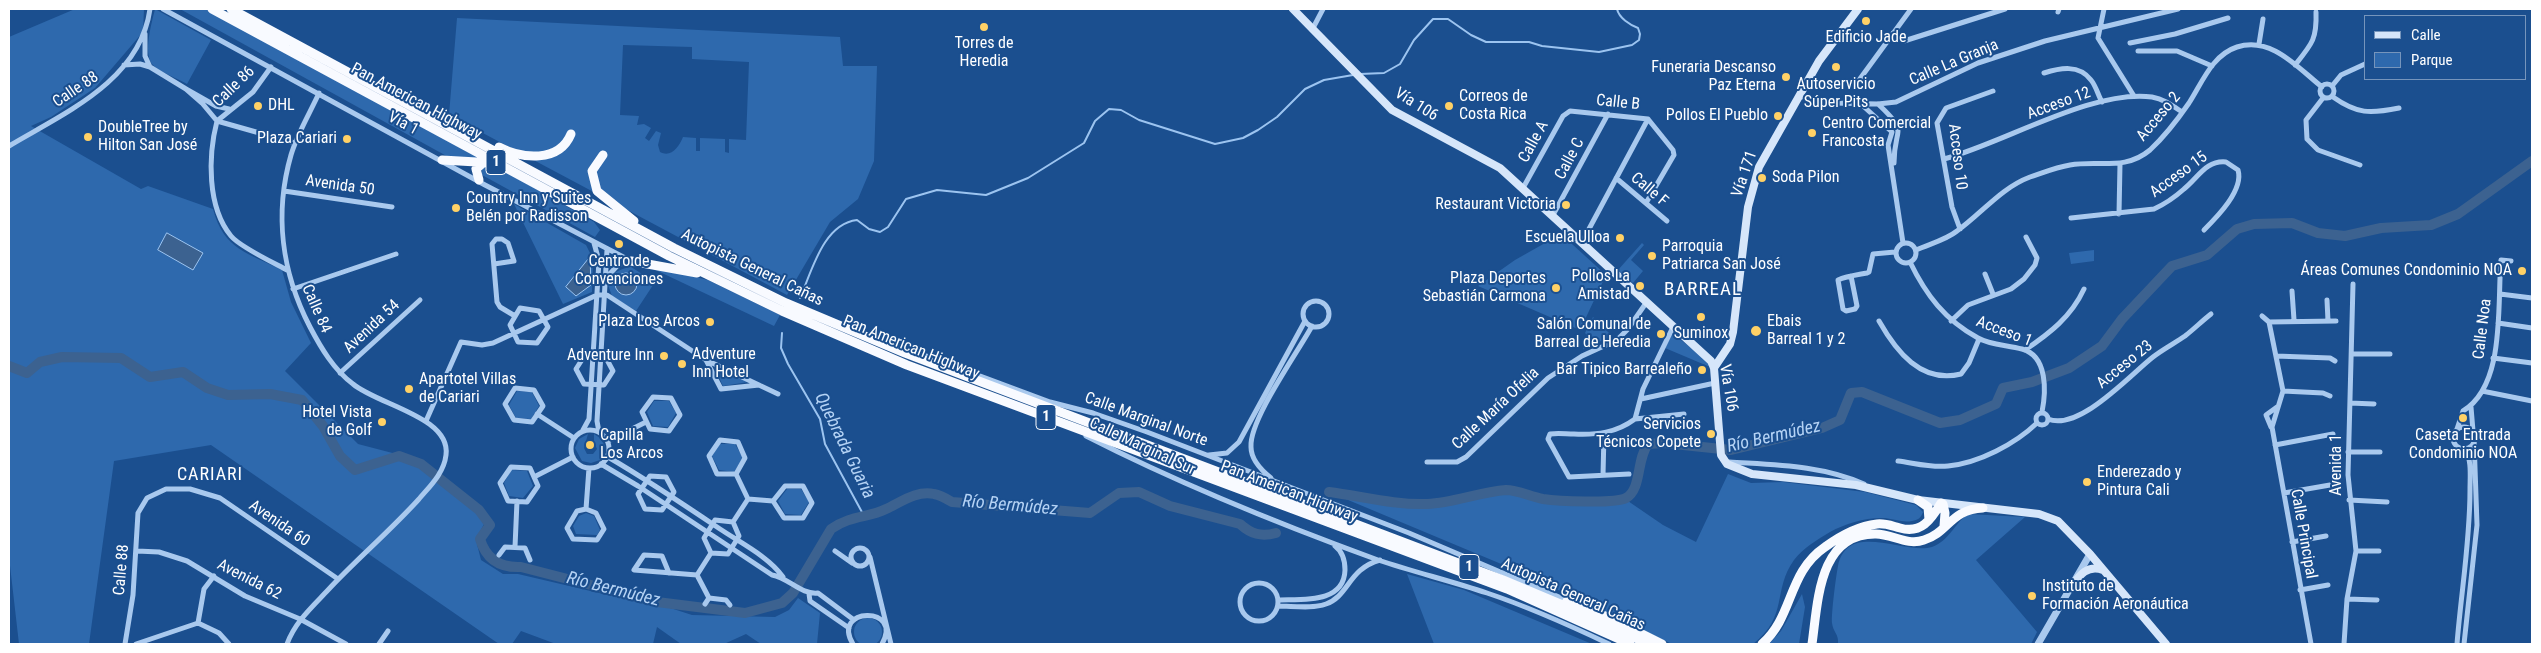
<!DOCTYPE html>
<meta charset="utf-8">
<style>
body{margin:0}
#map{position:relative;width:2541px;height:653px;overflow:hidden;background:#1b4f8f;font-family:"Roboto Condensed",sans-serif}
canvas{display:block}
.frame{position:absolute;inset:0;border:10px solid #fff;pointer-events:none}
.legend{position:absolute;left:2364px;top:15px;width:162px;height:65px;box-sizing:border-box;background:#1b4f8f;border:1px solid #7695bc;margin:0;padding:6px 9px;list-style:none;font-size:15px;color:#fff}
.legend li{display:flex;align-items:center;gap:10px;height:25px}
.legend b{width:25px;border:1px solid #7695bc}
</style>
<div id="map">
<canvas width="2541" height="653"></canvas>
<div class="frame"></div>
<ul class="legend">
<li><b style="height:6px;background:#d6e6fa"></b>Calle</li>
<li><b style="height:14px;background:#2e69ad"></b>Parque</li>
</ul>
</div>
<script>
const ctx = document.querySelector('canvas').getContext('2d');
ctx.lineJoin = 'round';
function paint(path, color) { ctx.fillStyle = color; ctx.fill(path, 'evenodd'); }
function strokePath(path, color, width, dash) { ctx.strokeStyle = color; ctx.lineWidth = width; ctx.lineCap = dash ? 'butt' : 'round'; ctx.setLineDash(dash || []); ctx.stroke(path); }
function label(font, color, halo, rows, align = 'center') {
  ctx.font = font + ' "Roboto Condensed",sans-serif'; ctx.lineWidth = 4; ctx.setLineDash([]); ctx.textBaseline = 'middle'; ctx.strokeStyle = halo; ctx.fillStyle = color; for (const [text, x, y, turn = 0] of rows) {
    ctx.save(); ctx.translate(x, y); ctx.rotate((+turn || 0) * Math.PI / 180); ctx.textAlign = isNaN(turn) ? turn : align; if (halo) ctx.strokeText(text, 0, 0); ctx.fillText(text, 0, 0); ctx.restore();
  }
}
paint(new Path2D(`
 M75 9H144L143 32 95 88 51 117 31 126 141 189 148 186 213 209C224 250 248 253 282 270L291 302 311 343 285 371 358 444 423 461 477 514 484 524 476 540 481 560 503 574H518L646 604 661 605 692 615 775 617 789 610 798 598 820 613 817 644H761L746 634 724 644H681L657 627 653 644H556L521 631 512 644H499L211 445 114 461 89 644H19L9 557V37Z
 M155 9 211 40 187 84C177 78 159 72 152 64 143 52 152 22 155 9Z
 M180 9H207L483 160 452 159Z
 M457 18 840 37 843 66H877L874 161 858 199 830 222 787 295 449 115ZM623 45 692 47V59L749 62 746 140 729 139V153L725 152V139L700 138V151H696V138L683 137C679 147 671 158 660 152L658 145 661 133 656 131 649 141 645 138 651 128 644 124 637 125 639 116 620 115Z
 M482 165 496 166 594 222 600 230 595 237 482 175Z
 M514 204 586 245 593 259 592 292 563 304Z
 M1561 234 1606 275 1580 330 1478 286 1515 260Z
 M1642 243 1644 245 1631 260 1643 271 1633 283 1618 270Z
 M2094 250V261L2071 264 2069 253Z
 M645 265 708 280 780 315 774 326Z
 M631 267 655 282 636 311 612 296 608 285C610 273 619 269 631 267Z
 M1593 317 1612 336 1583 349 1587 335 1585 333Z
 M1672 333 1709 362 1710 367 1665 348Z
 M714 367 748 382 723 386Z
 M517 391 532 392 539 406 531 419 516 418 509 405Z
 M654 401H669L676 413 668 427 653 426 647 412Z
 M588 434 584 448 587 454H593L597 449 594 442V434L600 438 605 446 600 460 591 463 582 461 575 448 579 439Z
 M720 444H735L743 458 734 472 719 470 712 456Z
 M511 470 527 471 533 486 523 498 509 496 504 483Z
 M1728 474 1751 483 1783 482 1865 492 1916 505 1923 512C1921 518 1918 520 1912 521 1903 523 1894 519 1885 518 1867 517 1846 523 1830 532 1817 540 1803 548 1794 560 1772 591 1789 616 1753 644H1672L1518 571 1329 492 1398 503 1428 504 1507 490 1542 499 1605 501 1625 499 1663 525 1696 542Z
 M787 489H801L809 502 801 515 785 514 778 501Z
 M586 513 594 516 600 530 597 535 576 534 573 526 579 516Z
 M1968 514 2025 517 1976 560 2037 632 2031 644H1838C1839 634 1833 632 1832 623 1831 615 1836 576 1838 566 1847 520 1905 555 1932 547 1949 541 1954 524 1968 514Z
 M1407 574 1464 590 1592 644H1434Z
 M1802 594 1805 607 1799 644H1769L1781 631Z
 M854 632a14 14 0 1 1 28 0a14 14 0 1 1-28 0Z`), '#2e69ad');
const water = new Path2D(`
 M167 233 203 253 193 270 158 250Z
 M590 257 591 285 576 296 566 287Z
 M615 284a11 11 0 1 1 22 0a11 11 0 1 1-22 0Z`);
paint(water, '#3c6290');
strokePath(water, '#9cc4f0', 1);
strokePath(new Path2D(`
 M1360 74 1384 73 1400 64 1414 40 1433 19H1448L1471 35 1486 42H1529L1542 46 1599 52 1632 45 1639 40 1640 34 1638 28C1630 25 1619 18 1617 9
 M800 298C812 271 823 224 857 220L869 229 880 232 888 227 906 199 937 190 986 195 1028 178 1084 143 1095 121 1109 109 1121 110 1139 120 1215 144 1243 138 1258 130 1277 117 1305 89 1324 80 1353 75
 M782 333 781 348 788 364 820 419 825 444 863 514`), '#9cc4f0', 2);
strokePath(new Path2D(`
 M9 366 27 373 40 362 62 357 121 358 150 377 183 372 207 388 228 395 270 394 302 400 323 426 340 456 355 470 399 456 421 464 479 510 490 525 480 539C486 559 500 568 521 567L657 602 745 613 782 603 793 593 831 529C851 515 868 518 886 509 901 502 917 490 934 494 940 495 947 499 952 502L1090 513 1119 493 1139 492 1170 506 1240 524C1251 534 1261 537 1276 533
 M1329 492C1361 496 1394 505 1427 504 1454 503 1479 492 1506 490 1518 490 1531 497 1543 499 1557 501 1615 504 1626 498 1642 489 1636 460 1648 444L1664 443 1731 450 1822 428 1840 420 1851 393 1862 392 1940 423 1960 420 1996 404 2003 388 2032 382 2069 368 2102 346 2122 319 2172 266 2207 255 2237 229 2254 224 2292 223 2318 233 2345 236 2381 228 2431 225 2458 214 2532 161`), '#3c6290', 10);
strokePath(new Path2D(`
 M163 9 485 185 631 261
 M2104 9 2098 38 2134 96
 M2058 12 2059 9
 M1312 30 1323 9
 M1893 33 1898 39 1904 41 2005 9
 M145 34V56L150 67 186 89
 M2130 43 2175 34 2228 18
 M2259 44 2263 19
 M2138 51H2177L2212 66
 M124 65 140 64 150 67
 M2295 65C2312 44 2317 39 2316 12
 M271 67 253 92 217 121C208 156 207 207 231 236 240 247 274 263 287 270
 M2044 73C2060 68 2079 64 2091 80 2096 86 2098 95 2102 102
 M2320 91a7 7 0 1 1 14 0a7 7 0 1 1-14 0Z
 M2332 86 2341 75 2365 64
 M1854 87 1911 9
 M1799 96 1832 103 1878 104 1896 102 1978 63 2045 41 2178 9
 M2333 97C2357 114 2370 114 2399 108
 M2323 98 2306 120 2307 139 2318 150 2360 165
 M1878 104C1910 134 1894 126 1894 163
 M1862 105 1892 132 1888 145 1903 243
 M229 109 216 106 186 89 202 103 217 121 295 143
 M9 146C64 113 140 81 150 9
 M1944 159C2004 143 2092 89 2152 97 2164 99 2173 106 2182 112
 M1616 178 1667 221
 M1523 188 1563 116 1570 111 1648 119 1673 150 1674 155 1646 203
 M284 191 392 207
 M2119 214 2120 164
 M1553 215 1608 114
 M2071 218 2154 209C2165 204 2175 197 2184 189 2198 178 2206 160 2226 162L2238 170C2244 190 2217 217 2204 230
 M1960 229 1952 207 1937 123 1946 108 1993 91
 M1582 242 1648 119
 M1896 253a10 10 0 1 1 20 0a10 10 0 1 1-20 0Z
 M1916 250C1929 244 1946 240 1957 231 1982 213 2001 188 2030 177 2042 173 2057 167 2070 165 2099 160 2125 171 2150 150 2164 137 2178 119 2189 103 2202 83 2212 55 2237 47 2271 36 2297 67 2322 87
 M1910 262C1926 295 1945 320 1978 338 1990 345 2008 345 2022 349 2048 356 2046 392 2042 412
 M494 264 514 261 508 243 502 239H496L492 244 497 302 500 307 515 316
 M1985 274 1993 294
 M1851 276 1857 306 1855 309 1846 311 1843 309 1838 280C1847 276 1857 275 1867 273L1869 272 1873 254 1895 252
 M606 278 618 265 630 261
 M293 289 396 254
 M2292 291 2294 320
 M2500 294 2532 298
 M2327 300 2328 321
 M1303 314a13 13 0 1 1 26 0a13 13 0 1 1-26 0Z
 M520 308 539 311 548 327 537 343 518 342 510 325Z
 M2262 316 2269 322 2283 391 2272 427 2311 644
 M1879 321C1896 351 1921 384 1961 374L1969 363 1979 339
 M1951 321 1968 305 2011 289 2024 279 2035 265 2037 258 2026 237
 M2269 322 2336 321
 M2498 323 2532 328
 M897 345 1050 402 1093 413 1147 432 1409 533 1566 600
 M2025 350C2050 333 2071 317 2084 289
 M2352 354H2390
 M585 355 605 356 613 371 604 385 584 384 576 369Z
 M2276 356 2330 358 2335 361
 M2493 358 2532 363
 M706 360 721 389 759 385
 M340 373 420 300
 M515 388 534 390 543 406 532 422 514 420 505 404Z
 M2283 391 2323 393 2330 396
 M2482 391 2532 401
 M653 397 671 398 680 415 669 431 650 429 642 412Z
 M1641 399 1715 383
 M2350 403 2374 404
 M2471 407 2473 431
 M2036 419a6 6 0 1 1 12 0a6 6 0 1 1-12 0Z
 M537 414 574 438
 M1635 419 1684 414
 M2048 419C2079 432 2131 374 2153 357 2163 349 2175 343 2185 336 2194 329 2202 321 2211 314
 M426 421 461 342 482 345 493 343 597 295H607L706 360 778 394
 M2271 427 2266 415 2277 407
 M2453 438a11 11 0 1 1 22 0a11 11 0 1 1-22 0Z
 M2457 429 2463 411C2506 385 2497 304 2501 260L2511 261
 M571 449a19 19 0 1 1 38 0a19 19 0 1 1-38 0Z
 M583 430 589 419 599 261 594 243
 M599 432 597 421 607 250
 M1086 436C1180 484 1279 524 1378 560 1414 572 1451 581 1487 593 1529 607 1569 625 1609 644
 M720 440 738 442 745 458 736 474H717L709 456Z
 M608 441 646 422
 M2275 445 2333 434
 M2348 452H2380
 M1209 455 1227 453 1239 442 1305 321
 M608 457C646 479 683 504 720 529 741 543 769 557 783 577
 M1898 461C1914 463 1931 468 1948 466 1979 463 2015 444 2037 423
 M1427 462H1457L1466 457 1548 378 1582 356 1617 340 1628 329 1646 303
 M1729 462C1776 465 1821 465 1864 484
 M601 464 638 486 772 575C789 578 801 595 818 593L854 620
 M511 467 530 468 538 486 527 502 508 501 500 483Z
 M1629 474 1569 477 1548 439 1550 434C1558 433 1566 434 1574 434 1597 435 1616 433 1635 419L1643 389 1673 327
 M1603 475 1604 434
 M650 476 666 477 674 492 662 510 645 509 638 494Z
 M534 477 573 457
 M1271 478C1261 470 1251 460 1251 447 1249 420 1298 352 1312 326
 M785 486H803L812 503 803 518H784L773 501Z
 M2284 493 2330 485
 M748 499 773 501
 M2349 500 2387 502
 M586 509 596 513 604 529 597 540 573 539 567 528 577 511Z
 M586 509 589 468
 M715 520 733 522 739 536 728 554 711 553 704 538Z
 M733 522 748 499 736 474
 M2292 542 2326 536
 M515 547 517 501
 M851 557a9 9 0 1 1 18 0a9 9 0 1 1-18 0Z
 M137 551 159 552 187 561 245 596 300 619 346 644
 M835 551 852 563
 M2356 551H2379
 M499 555 505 547 525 548 530 560
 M870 557 891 644
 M669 573 662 556 644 555 634 570 697 575 711 553
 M697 575 709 598
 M1240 602a19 19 0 1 1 38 0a19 19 0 1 1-38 0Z
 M2300 590 2328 585
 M809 594 810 601 849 628
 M2347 599 2377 600
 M1278 600C1302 599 1344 604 1345 570 1345 560 1343 552 1335 546
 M705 604 709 598 726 600 730 605
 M1278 606C1293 606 1312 609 1326 604 1349 596 1348 569 1380 560
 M198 623 204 589 214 576
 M125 644 133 595 138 513 147 498 166 489H190L220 498 338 579
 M136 644 198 623 219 633 229 644
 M287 644C295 622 312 607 328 590 357 559 390 531 419 499 430 486 444 473 446 455 451 417 378 405 353 384 334 370 321 348 310 327 282 273 274 214 291 155 297 134 310 113 319 93
 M379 644 388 631
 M853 644C830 607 904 605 882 644
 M2344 644 2347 599 2356 551 2348 475 2353 284
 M2457 644C2461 593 2470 542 2470 490 2470 476 2472 461 2465 448
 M2464 644 2477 525 2474 439`), '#a9c9ee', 5);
strokePath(new Path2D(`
 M2038 644 2090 554`), '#a9c9ee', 7);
strokePath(new Path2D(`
 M1293 9 1392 110 1500 168 1711 361 1714 368 1721 455 1727 464 1752 474 1856 485 1918 500 2039 514 2058 521 2090 554 2166 644
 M1714 368 1730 344 1733 332 1748 207 1759 167 1819 61 1858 9
 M2071 587C2079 576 2087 564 2103 570`), '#d6e6fa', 8);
strokePath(new Path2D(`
 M212 9 669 256 782 311 907 365 1507 589 1630 644
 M231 9 674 248 786 303 905 353 1503 580 1591 617 1648 644
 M499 147C522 159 559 163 571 134
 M603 155 592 171 597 191 634 221
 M442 160 494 163
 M479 180 476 169 484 162
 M631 261 697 273
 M1918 500 1928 507 1929 520
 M1943 504 1945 513 1944 526
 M1567 601 1610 618 1662 644
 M1762 644C1794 616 1787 573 1825 547 1840 536 1859 526 1877 524 1885 523 1892 526 1900 528 1921 534 1931 520 1941 503
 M1812 644C1818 603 1818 533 1876 534 1892 534 1907 546 1924 540 1948 533 1951 509 1983 508`), '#f8faff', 9);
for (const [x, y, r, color] of [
 [1866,21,5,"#ffd166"],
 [984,27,5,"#ffd166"],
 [1836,67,5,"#ffd166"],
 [1786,77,5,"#ffd166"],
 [258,106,5,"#ffd166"],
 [1449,106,5,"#ffd166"],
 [1778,116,5,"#ffd166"],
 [1812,133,5,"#ffd166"],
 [88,137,5,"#ffd166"],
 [347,139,5,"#ffd166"],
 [1762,178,5,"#ffd166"],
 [1566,205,5,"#ffd166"],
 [456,208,5,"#ffd166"],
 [1620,238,5,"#ffd166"],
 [619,244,5,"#ffd166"],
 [1652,256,5,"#ffd166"],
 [2522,271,5,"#ffd166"],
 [1640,286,5,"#ffd166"],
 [1556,288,5,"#ffd166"],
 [1701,317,5,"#ffd166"],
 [710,322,5,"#ffd166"],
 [1756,331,6,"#ffd166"],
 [1661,334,5,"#ffd166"],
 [664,356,5,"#ffd166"],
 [682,364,5,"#ffd166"],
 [1702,370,5,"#ffd166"],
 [409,389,5,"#ffd166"],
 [2463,418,5,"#ffd166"],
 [382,422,5,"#ffd166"],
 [1711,434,5,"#ffd166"],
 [590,445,5,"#ffd166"],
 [2087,482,5,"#ffd166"],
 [2032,596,5,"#ffd166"]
]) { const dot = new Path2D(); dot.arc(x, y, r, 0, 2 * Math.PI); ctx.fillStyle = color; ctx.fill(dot); strokePath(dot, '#1b4f8f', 2); }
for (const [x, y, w] of [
 [496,162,20],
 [1046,417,20],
 [1469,567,20]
]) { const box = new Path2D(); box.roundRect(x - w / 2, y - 12.5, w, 25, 4); ctx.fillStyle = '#1b4f8f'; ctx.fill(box); strokePath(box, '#fff', 1); }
label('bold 15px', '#fff', null, [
 ["1",496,162],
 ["1",1046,417],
 ["1",1469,567]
]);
label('16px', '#fff', '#1b4f8f', [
 ["Edificio Jade",1866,38,"center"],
 ["Torres de",984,44,"center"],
 ["Heredia",984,62,"center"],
 ["Funeraria Descanso",1776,68],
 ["Paz Eterna",1776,86],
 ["Autoservicio",1836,85,"center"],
 ["Súper Pits",1836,103,"center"],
 ["Correos de",1459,97,"left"],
 ["Costa Rica",1459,115,"left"],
 ["DHL",268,106,"left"],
 ["Pollos El Pueblo",1768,116],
 ["Centro Comercial",1822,124,"left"],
 ["Francosta",1822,142,"left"],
 ["DoubleTree by",98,128,"left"],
 ["Hilton San José",98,146,"left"],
 ["Plaza Cariari",337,139],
 ["Soda Pilon",1772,178,"left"],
 ["Country Inn y Suites",466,199,"left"],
 ["Belén por Radisson",466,217,"left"],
 ["Restaurant Victoria",1556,205],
 ["Escuela Ulloa",1610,238],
 ["Parroquia",1662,247,"left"],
 ["Patriarca San José",1662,265,"left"],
 ["Centro de",619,262,"center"],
 ["Convenciones",619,280,"center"],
 ["Áreas Comunes Condominio NOA",2512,271],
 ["Pollos La",1630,277],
 ["Amistad",1630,295],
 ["Plaza Deportes",1546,279],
 ["Sebastián Carmona",1546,297],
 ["Plaza Los Arcos",700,322],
 ["Ebais",1767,322,"left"],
 ["Barreal 1 y 2",1767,340,"left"],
 ["Salón Comunal de",1651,325],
 ["Barreal de Heredia",1651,343],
 ["Suminox",1701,334,"center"],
 ["Adventure",692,355,"left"],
 ["Inn Hotel",692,373,"left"],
 ["Adventure Inn",654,356],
 ["Bar Tipico Barrealeño",1692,370],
 ["Apartotel Villas",419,380,"left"],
 ["de Cariari",419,398,"left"],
 ["Hotel Vista",372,413],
 ["de Golf",372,431],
 ["Servicios",1701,425],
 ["Técnicos Copete",1701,443],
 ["Capilla",600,436,"left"],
 ["Los Arcos",600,454,"left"],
 ["Caseta Entrada",2463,436,"center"],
 ["Condominio NOA",2463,454,"center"],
 ["Enderezado y",2097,473,"left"],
 ["Pintura Cali",2097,491,"left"],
 ["Instituto de",2042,587,"left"],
 ["Formación Aeronáutica",2042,605,"left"]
], 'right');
label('16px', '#fff', '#1b4f8f', [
 ["Calle La Granja",1954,63,-23],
 ["Calle 86",234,87,-44],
 ["Calle 88",76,90,-34],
 ["Pan American Highway",416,102,28],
 ["Calle B",1618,103,6],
 ["Acceso 12",2059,104,-20],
 ["Vía 106",1416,105,32],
 ["Acceso 2",2159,117,-50],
 ["Vía 1",403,124,28],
 ["Calle A",1534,142,-61],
 ["Acceso 10",1957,157,83],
 ["Calle C",1570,159,-62],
 ["Vía 171",1745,174,-71],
 ["Acceso 15",2179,175,-36],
 ["Avenida 50",340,186,8],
 ["Calle F",1649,190,40],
 ["Autopista General Cañas",752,268,26],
 ["Calle 84",316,309,66],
 ["Avenida 54",372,327,-43],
 ["Calle Noa",2483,329,-83],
 ["Acceso 1",2004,332,21],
 ["Pan American Highway",911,348,22],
 ["Acceso 23",2125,365,-39],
 ["Vía 106",1728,388,80],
 ["Calle María Ofelia",1496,409,-43],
 ["Calle Marginal Norte",1146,420,20],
 ["Calle Marginal Sur",1142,447,25],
 ["Avenida 1",2337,465,-90],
 ["Pan American Highway",1289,492,21],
 ["Avenida 60",279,524,34],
 ["Calle Principal",2303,534,80],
 ["Calle 88",122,570,-85],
 ["Avenida 62",249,580,27],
 ["Autopista General Cañas",1573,595,24]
]);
label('italic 18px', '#b5d3f5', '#1b4f8f', [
 ["Río Bermúdez",1774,437,-13],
 ["Quebrada Guaria",844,446,64],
 ["Río Bermúdez",1010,506,5],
 ["Río Bermúdez",613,590,14]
]);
ctx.letterSpacing = '1px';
label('18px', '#fff', '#1b4f8f', [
 ["CARIARI",210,475]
]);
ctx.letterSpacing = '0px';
ctx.letterSpacing = '1px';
label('19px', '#fff', '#1b4f8f', [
 ["BARREAL",1703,290]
]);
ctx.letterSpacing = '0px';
</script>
